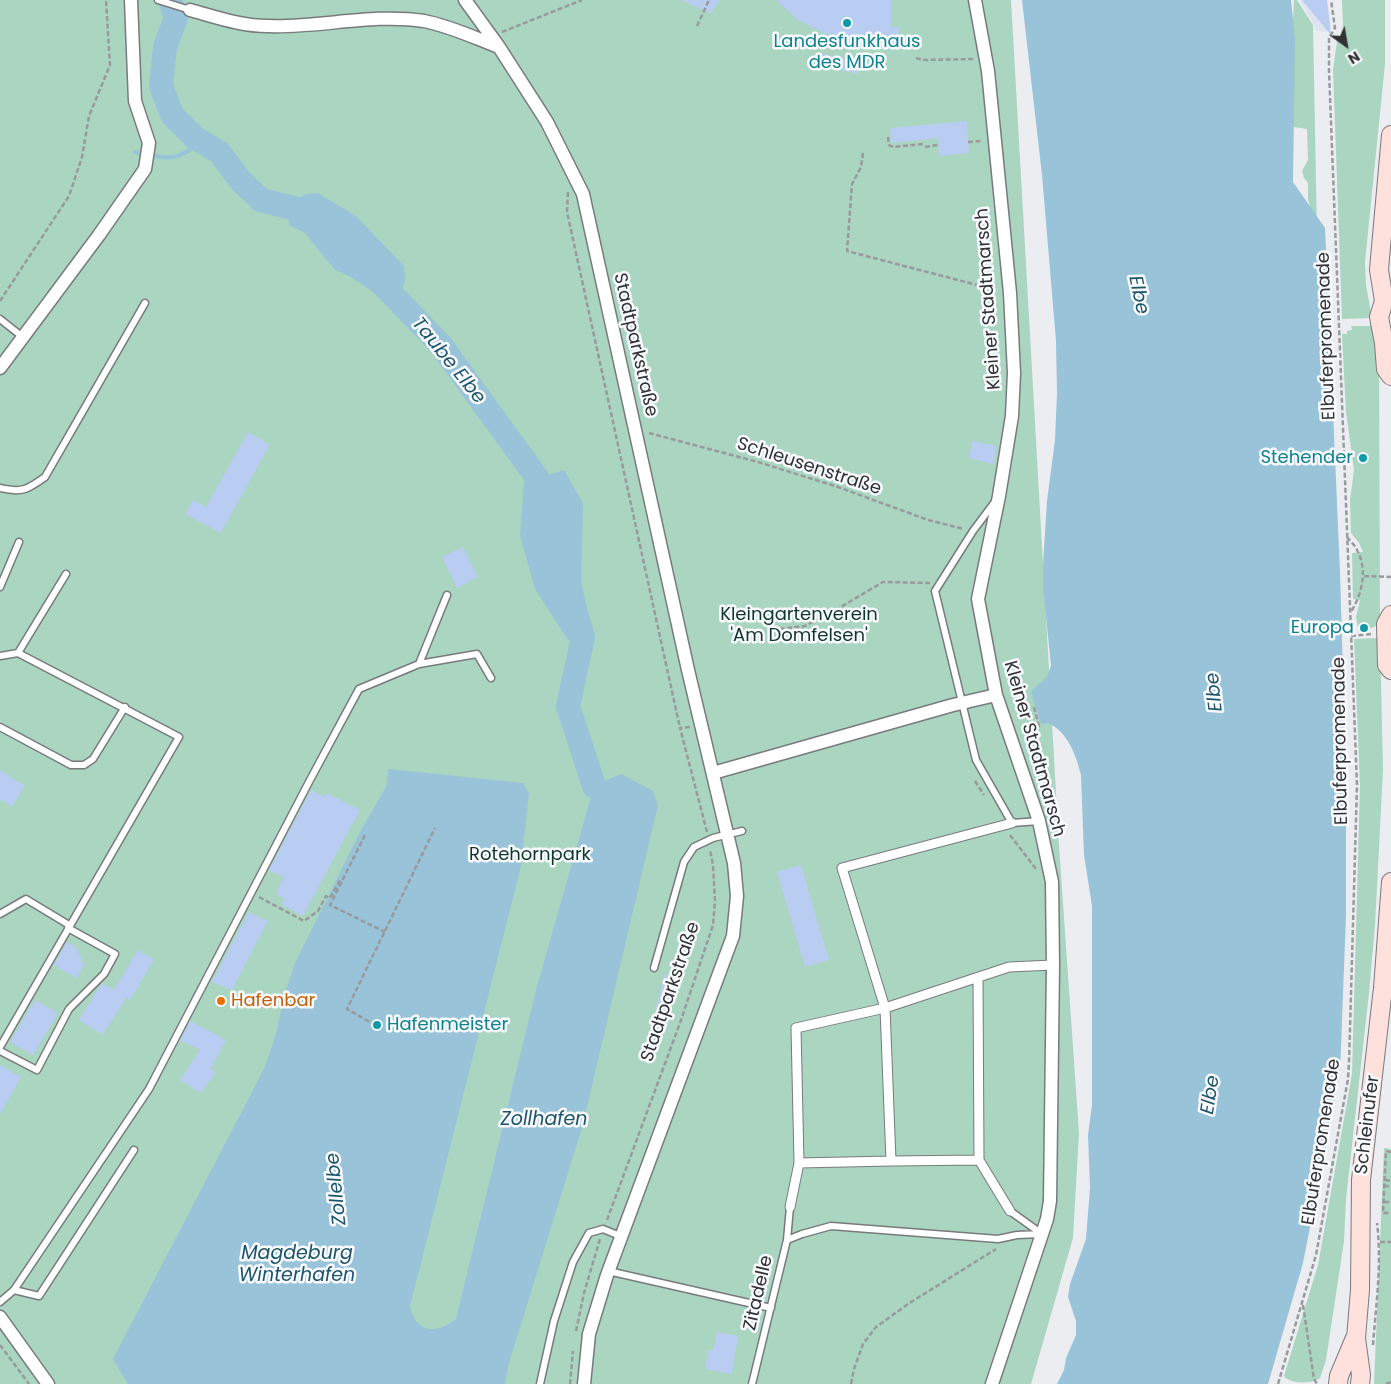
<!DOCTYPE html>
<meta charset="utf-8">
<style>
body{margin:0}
#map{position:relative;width:1391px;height:1384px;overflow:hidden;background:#ebedf1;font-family:Poppins,sans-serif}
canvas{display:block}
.north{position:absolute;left:1321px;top:20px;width:50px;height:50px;-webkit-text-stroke:4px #f8fafe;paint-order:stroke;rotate:148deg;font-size:14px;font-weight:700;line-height:20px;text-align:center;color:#303133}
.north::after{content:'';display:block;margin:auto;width:18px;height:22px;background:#303133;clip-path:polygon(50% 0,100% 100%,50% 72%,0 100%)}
</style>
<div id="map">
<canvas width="1391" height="1384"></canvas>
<div class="north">N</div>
</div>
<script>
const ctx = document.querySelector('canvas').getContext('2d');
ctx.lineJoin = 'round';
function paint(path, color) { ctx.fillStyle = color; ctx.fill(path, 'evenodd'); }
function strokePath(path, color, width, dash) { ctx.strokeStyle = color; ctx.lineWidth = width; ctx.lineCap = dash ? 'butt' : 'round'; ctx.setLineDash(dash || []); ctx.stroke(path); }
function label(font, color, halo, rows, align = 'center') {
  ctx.font = font + ' Poppins,sans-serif'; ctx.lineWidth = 5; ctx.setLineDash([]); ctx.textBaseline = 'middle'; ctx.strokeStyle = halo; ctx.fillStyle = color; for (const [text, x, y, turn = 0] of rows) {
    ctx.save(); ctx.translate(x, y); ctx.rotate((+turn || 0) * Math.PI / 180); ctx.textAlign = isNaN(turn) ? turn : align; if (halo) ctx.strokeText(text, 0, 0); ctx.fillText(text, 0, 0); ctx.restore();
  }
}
paint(new Path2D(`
 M1300 0H1327L1331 27 1328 32 1317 31Z`), '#dee4ef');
paint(new Path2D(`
 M0 0H1011L1059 846 1079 1133 1073 1238 1031 1384H0Z
 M1294 0H1297L1313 25 1317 235 1308 199V183L1304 178 1302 171 1308 160 1307 129 1294 127 1288 121Z
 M1342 0H1385V64L1365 262 1366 285 1372 318 1342 319 1333 69 1337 42 1343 27Z
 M1351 326H1374L1379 358 1380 624 1365 631 1359 632 1356 617 1360 600 1353 599 1352 553 1363 552 1359 543 1351 533 1350 500 1354 470 1346 412 1342 334H1347V331L1352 330Z
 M1380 638 1383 770 1375 925 1369 993 1346 1199 1344 1241 1326 1360 1320 1378C1312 1384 1289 1384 1284 1376L1318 1265 1352 1074 1360 785 1354 639Z
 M1384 1148 1391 1149V1384H1374Z`), '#aad5c0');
paint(new Path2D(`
 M1022 0H1291L1295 38 1293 182 1325 228 1340 572 1346 778V915L1340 1073 1303 1263 1268 1384H1057L1064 1370 1066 1358 1076 1335V1321L1068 1297 1070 1284 1086 1239 1090 1188 1088 1135 1092 1105V906L1084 855 1081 775C1076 755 1068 732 1048 723L1041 724 1031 692 1047 677 1051 666 1043 587V565L1047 501 1055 440 1057 393 1056 341 1042 175Z
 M318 193 356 216 404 266 405 280 400 295 387 301 351 277 335 270 305 233 289 225 287 206 306 194Z
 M564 470 583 503 581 581 590 623 583 637 568 640 535 589 520 536 524 483Z
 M388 769 523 783 529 793 521 866 410 1306C416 1334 437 1334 456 1319L536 990 594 786 621 774 653 791 658 805 582 1128 508 1366 505 1384H128L113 1359 265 1067 276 1034 284 997 295 963 360 832 387 785Z`), '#98c3d9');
strokePath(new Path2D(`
 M135 152C166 158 176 164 201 141`), '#98c3d9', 4);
strokePath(new Path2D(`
 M170 0 176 18 165 47 161 86 172 115 194 137 219 152 241 181 261 200 305 211 315 220
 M372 274 441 345 538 479 547 509
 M574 607 583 637 568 706 594 786`), '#98c3d9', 24);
paint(new Path2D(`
 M681 0H720L711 13Z
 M776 0H891V27H899L898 46 873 45V47L860 46 826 34 798 20Z
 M1302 0H1327L1331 35Z
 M820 53 860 64 858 74 816 64Z
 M967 121 969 153 939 156 938 138 891 143 890 128Z
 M248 432 270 445 221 533 185 514 193 500 206 507Z
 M972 441 996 446 993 464 969 458Z
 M463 547 478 577 457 588 442 557Z
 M0 770 25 786 12 807 0 799Z
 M311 790 325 797 327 793 360 810 303 916 281 904 284 898 276 894 284 877 269 870Z
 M801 865 829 960 805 967 777 872Z
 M249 912 268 921 232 990 212 982Z
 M67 942 76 947 84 965 77 978 54 965Z
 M138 950 154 960 130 1000 127 997 103 1035 79 1020 102 983 114 990Z
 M664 975 678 979 667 1028 652 1025Z
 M35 1000 58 1013 33 1055 10 1042Z
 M190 1021 226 1040 211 1069 216 1072 201 1093 180 1080 200 1050 180 1040Z
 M0 1065 21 1077 0 1114Z
 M717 1332 738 1336 732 1374 705 1369 708 1350 713 1351Z`), '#b8cdf1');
const service = new Path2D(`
 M158 0 190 10
 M0 319 24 338
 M0 488C22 493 27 490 45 477L145 303
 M994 503 973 531 935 591 976 760 1012 823 1039 821
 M0 587 19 542
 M18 653 66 574
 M0 656 18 653 179 737 0 1047
 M419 664 477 654 491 678
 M0 727 71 765H84L93 759 125 707
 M0 914 26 899 69 925
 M654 968 684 862 694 847 713 838 742 831
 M0 1051 37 1070 69 1009 104 974 115 954 68 928
 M1010 1211 1042 1234
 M787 1240 802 1234 831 1226 998 1239 1017 1235 1042 1234
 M608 1271 771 1308
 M14 1290 39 1296 134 1150
 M0 1302 14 1290 149 1089 310 780 359 689 419 664 447 595
 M540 1384 554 1321 573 1262 589 1233 603 1229 620 1236
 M752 1384 787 1240 790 1207`);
const pedestrian = new Path2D(`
 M978 978 979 1160
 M799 1163 891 1161
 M790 1207 799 1163 796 1028 885 1008 1009 967 1053 965
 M1010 1211 979 1160 891 1161 885 1008 842 868 1012 823`);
const minor = new Path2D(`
 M465 0 499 47 547 122 583 194 688 670 734 863 737 896 733 936 607 1275 589 1334 584 1384
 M975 0 988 71 1010 293 1014 373 1012 416 999 496 978 599 996 695 1039 821 1052 882 1053 965 1050 1201 1047 1219 992 1384
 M190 10C216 17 241 26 268 26 320 28 372 13 424 21 450 26 475 38 499 47
 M0 368 99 235 145 169 149 143 135 101 131 0
 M713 773 953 705 996 695
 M0 1317 48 1384`);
const secondary = new Path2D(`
 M1391 135 1380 258 1379 270 1384 301 1379 317 1384 343 1386 369 1391 376
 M1391 615 1386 624 1387 665 1391 670
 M1338 1384 1339 1376 1355 1338
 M1360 1384 1361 1375 1356 1338 1360 1290 1361 1180 1383 988 1391 882`);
strokePath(service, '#787a7e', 9);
strokePath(pedestrian, '#787a7e', 11);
strokePath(minor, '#787a7e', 15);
strokePath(secondary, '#787a7e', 20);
strokePath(new Path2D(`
 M697 26 709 0
 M502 32 582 0
 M916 58 923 60 974 59
 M888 137 889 145 893 147 924 144
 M968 142 982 141
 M925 147 938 145
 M863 153 861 167 852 184 847 251 996 290
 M568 192 567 212 680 728
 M0 301 69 196 82 157 89 116 110 65 106 0
 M649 433 758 462 838 487 928 520 964 529
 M1347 537C1350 541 1355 545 1357 550 1368 570 1362 594 1351 612
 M1364 576 1391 577
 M772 630 805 626 839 608 883 582 930 583
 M1351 636 1372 634
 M1034 707 1039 726 1034 728
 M690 727 680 728 707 832
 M975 781 984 795
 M365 835 330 905 385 932
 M1010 835 1036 869
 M259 897 304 921 318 911 326 896 330 898 340 880 342 881
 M382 1029 347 1009 435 828
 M1391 1152 1386 1151 1383 1213H1391
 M1385 1180 1391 1181
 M1384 1186H1391
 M1384 1202H1391
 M607 1220 680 1023 713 925 715 901 713 865 710 850
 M1380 1242H1391
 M1303 1305 1314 1379 1317 1384
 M576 1331 584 1293 600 1239
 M0 1345 29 1384
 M1373 1345C1376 1305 1382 1264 1377 1223
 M570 1384 573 1351
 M851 1384 854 1369 863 1344 876 1327 908 1304 996 1249
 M1278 1384 1316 1255 1348 1079 1349 1063 1357 785 1329 71V38L1335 28 1331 0
 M1386 1384 1391 1382`), '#989a9d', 2.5, [5, 2.5]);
strokePath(service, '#fff', 6);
strokePath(pedestrian, '#fff', 9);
strokePath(minor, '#fff', 12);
strokePath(secondary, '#fee0dc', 18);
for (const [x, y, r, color] of [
 [847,23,5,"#0f9aa8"],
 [1363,458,5,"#0f9aa8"],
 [1364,628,5,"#0f9aa8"],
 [221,1001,5,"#e8710a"],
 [377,1025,5,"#0f9aa8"]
]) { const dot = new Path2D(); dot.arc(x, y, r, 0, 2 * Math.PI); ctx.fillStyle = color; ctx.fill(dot); strokePath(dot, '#f8fafe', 2); }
label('18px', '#0d838f', '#f8fafe', [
 ["Landesfunkhaus",847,42,"center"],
 ["des MDR",847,63,"center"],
 ["Stehender",1353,458],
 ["Europa",1354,628],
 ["Hafenmeister",387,1025,"left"]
], 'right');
label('18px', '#303133', '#f8fafe', [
 ["Kleiner Stadtmarsch",989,299,-94],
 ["Elbuferpromenade",1327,336,-92],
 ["Stadtparkstraße",635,345,77],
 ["Schleusenstraße",809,467,18],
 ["Elbuferpromenade",1341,741,-91],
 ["Kleiner Stadtmarsch",1034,749,74],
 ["Stadtparkstraße",671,992,-71],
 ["Schleinufer",1368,1125,-83],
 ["Elbuferpromenade",1322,1142,-81],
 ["Zitadelle",759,1293,-77]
]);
label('18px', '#103627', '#f8fafe', [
 ["Kleingartenverein",799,615],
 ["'Am Domfelsen'",799,636],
 ["Rotehornpark",530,855]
]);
label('18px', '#c56008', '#f8fafe', [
 ["Hafenbar",231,1001]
], 'left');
label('italic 19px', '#1d546b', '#f8fafe', [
 ["Elbe",1138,295,78],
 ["Taube Elbe",448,361,51],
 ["Elbe",1215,692,-96],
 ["Elbe",1211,1095,-81],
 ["Zollhafen",544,1120],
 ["Zollelbe",337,1189,-96],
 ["Magdeburg",297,1254],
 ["Winterhafen",297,1276]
]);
</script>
